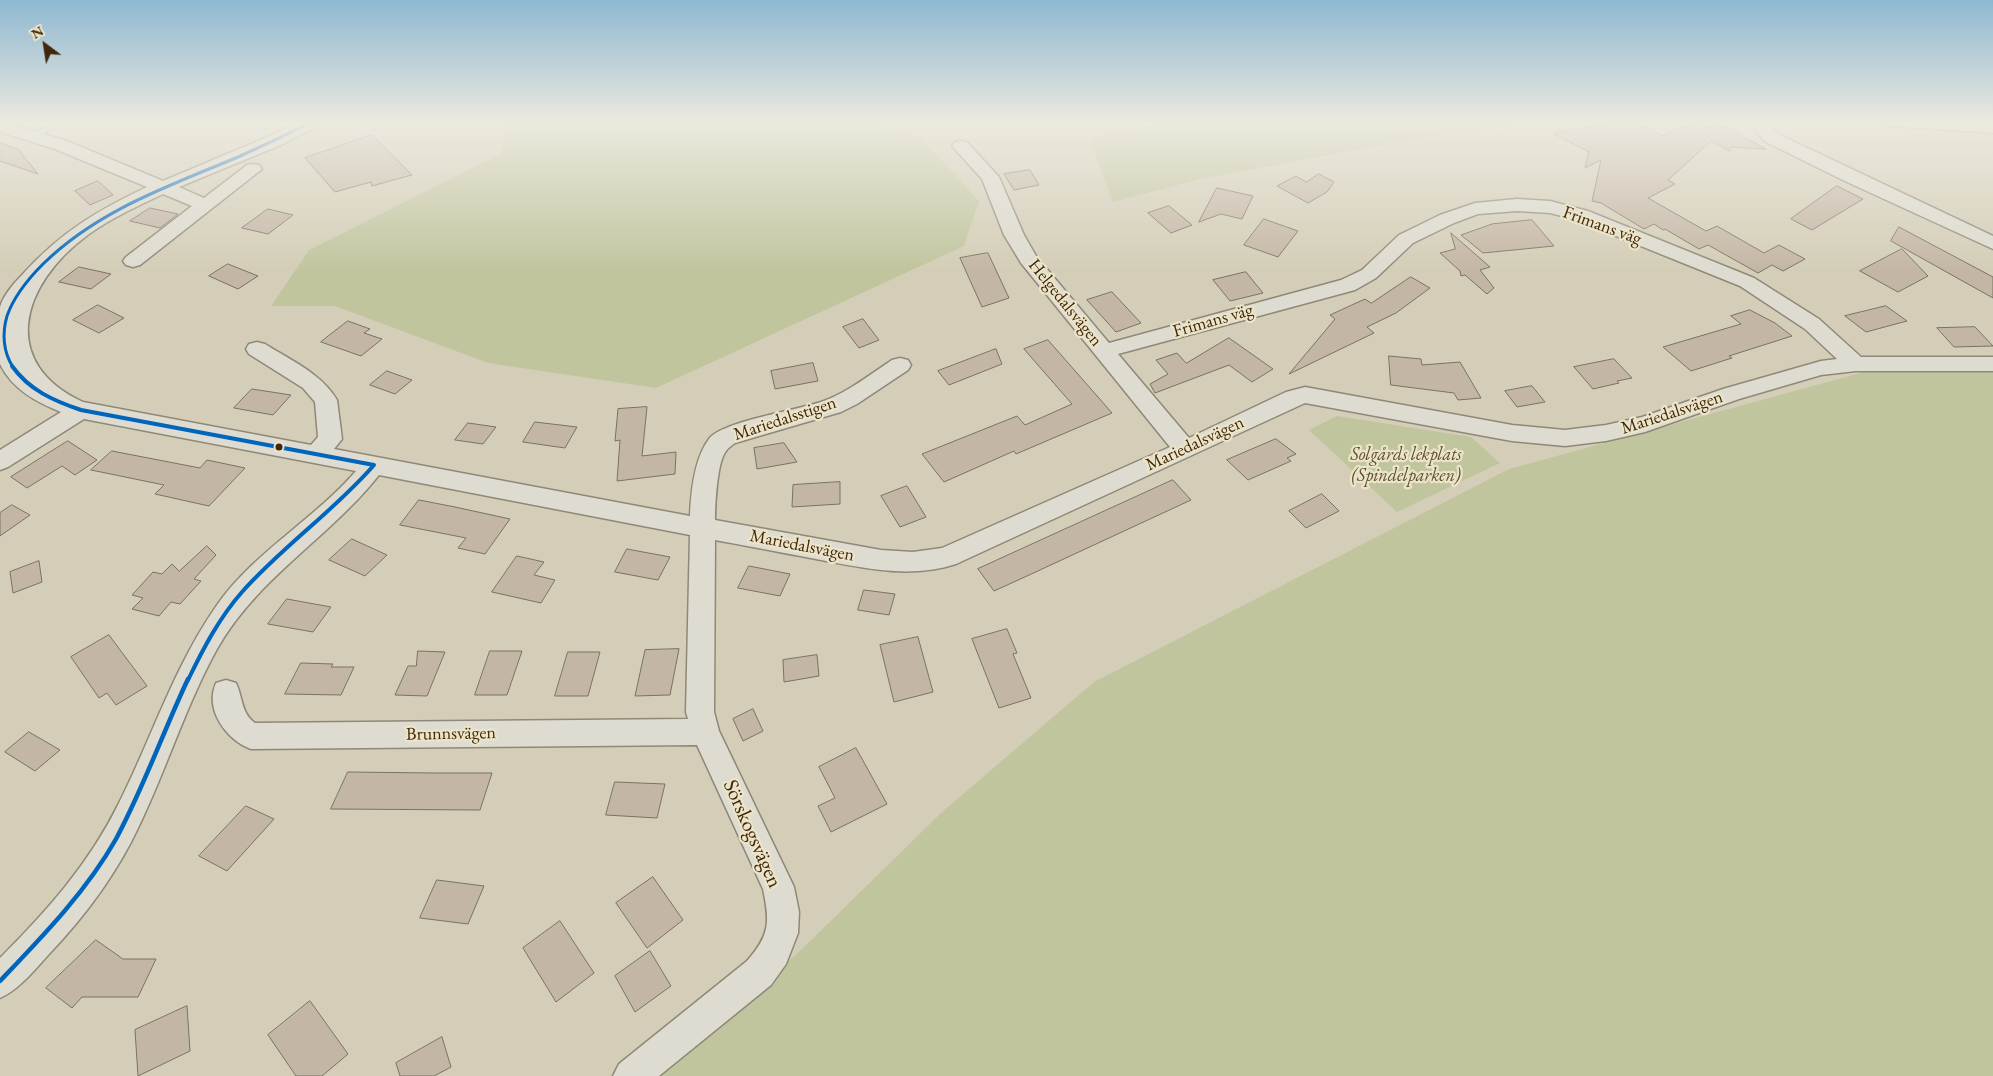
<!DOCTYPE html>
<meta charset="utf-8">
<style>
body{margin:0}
#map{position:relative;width:1993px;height:1076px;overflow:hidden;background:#d4ceb8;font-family:"EB Garamond",serif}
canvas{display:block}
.north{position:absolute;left:20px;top:20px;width:50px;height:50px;-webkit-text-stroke:4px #ebe4c9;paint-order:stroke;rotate:329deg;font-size:14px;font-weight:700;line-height:20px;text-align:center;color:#40270b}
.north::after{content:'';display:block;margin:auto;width:18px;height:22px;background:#40270b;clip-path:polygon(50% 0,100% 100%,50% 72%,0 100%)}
</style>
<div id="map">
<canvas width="1993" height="1076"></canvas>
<div class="north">N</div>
</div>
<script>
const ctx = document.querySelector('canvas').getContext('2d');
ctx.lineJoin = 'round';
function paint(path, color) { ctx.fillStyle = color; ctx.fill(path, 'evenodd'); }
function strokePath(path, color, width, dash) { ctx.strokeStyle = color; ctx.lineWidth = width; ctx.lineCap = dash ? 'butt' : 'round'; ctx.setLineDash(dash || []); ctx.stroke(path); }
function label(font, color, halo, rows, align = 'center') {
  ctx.font = font + ' "EB Garamond",serif'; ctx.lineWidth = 4.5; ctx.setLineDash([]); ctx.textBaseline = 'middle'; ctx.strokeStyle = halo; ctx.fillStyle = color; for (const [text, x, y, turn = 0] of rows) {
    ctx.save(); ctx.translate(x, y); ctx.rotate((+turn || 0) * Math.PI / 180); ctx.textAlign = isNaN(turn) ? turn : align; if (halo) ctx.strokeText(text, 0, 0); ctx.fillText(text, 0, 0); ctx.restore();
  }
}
paint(new Path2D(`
 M505 121H868L922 139 979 201 964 246 656 388 488 363 335 306H271L309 250 502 153Z
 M1161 121H1562L1430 136 1201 179 1113 202 1089 139 1121 132Z
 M1864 372H1993V1076H656L799 952 941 813 1094 682 1509 469Z
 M1337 416 1471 437 1500 463 1397 512 1309 430Z`), '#c1c59e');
const building = new Path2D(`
 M1618 121H1636L1662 136 1697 121 1709 127 1718 123 1766 149 1731 147 1730 151 1711 141 1668 180 1675 184 1648 198 1706 231 1717 226 1764 253 1779 245 1805 259 1783 271 1772 265 1758 273 1708 245 1699 249 1665 229 1663 230 1654 224 1644 229 1601 203 1592 201 1601 160 1585 168 1589 152 1554 134Z
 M372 135 412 175 372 186 371 182 335 192 305 158Z
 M0 143 18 149 38 174 0 161Z
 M1030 170 1039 185 1014 190 1004 174Z
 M1319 174 1334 182 1327 192 1308 203 1277 186 1296 176 1306 182Z
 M98 181 113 195 90 205 75 191Z
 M1837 186 1863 199 1812 230 1791 219Z
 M1217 188 1253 196 1242 219 1221 214 1199 222Z
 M1169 206 1192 225 1171 233 1148 213Z
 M150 208 178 214 160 228 130 221Z
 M268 209 293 215 268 234 242 228Z
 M1264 219 1298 231 1278 257 1244 245Z
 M1532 220 1554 246 1483 253 1461 235 1492 224Z
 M1899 227 1993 277V298L1891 241Z
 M1451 233 1490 267 1480 270 1494 288 1487 294 1465 275 1461 276 1460 271 1440 253 1455 249Z
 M1902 249 1928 276 1898 292 1860 271Z
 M988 253 1009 298 982 307 960 258Z
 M228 264 258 276 238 289 209 276Z
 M79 267 111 274 91 289 59 282Z
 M1246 272 1263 293 1230 301 1213 280Z
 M1411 277 1430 288 1396 313 1367 327 1374 333 1289 374 1335 319 1330 315 1365 299 1371 303Z
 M1112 292 1141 323 1116 332 1087 300Z
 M98 305 124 318 99 333 73 320Z
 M1886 306 1907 321 1866 332 1845 316Z
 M1750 310 1775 323 1792 336 1729 356 1732 358 1691 371 1663 347 1741 324 1731 316Z
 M863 319 879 340 859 348 843 327Z
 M348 321 370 329 364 333 382 339 361 356 321 342Z
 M1975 327 1993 346 1954 347 1937 328Z
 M1229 338 1273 369 1252 382 1229 365 1155 393 1150 384 1168 374 1156 360 1177 353 1186 363Z
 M1048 340 1112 413 1016 454 1014 451 944 482 922 454 1017 416 1025 425 1072 404 1024 349Z
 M996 349 1002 364 949 385 938 371Z
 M1389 356 1421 359 1422 365 1460 362 1481 398 1458 400 1454 393 1391 385Z
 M1614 359 1632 378 1617 381 1619 383 1593 389 1574 367Z
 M813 363 818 381 775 389 771 371Z
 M387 371 412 380 395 394 370 385Z
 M1532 386 1545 402 1517 407 1505 391Z
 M252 389 291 395 273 415 234 408Z
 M647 407 642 456 676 452 675 474 617 481 620 440 615 441 618 409Z
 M535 422 577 427 565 448 523 442Z
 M468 423 496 427 483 444 455 440Z
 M1276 439 1296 454 1287 458 1291 461 1248 480 1227 460Z
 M68 441 97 460 75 475 62 466 27 488 11 477Z
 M784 443 797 462 757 469 754 448Z
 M112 451 200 468 207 460 245 468 209 506 155 494 164 485 91 470Z
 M1173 480 1191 500 1027 576 994 591 978 569Z
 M840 482V504L792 507 793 485Z
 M907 486 926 517 900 527 881 496Z
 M1322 494 1339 511 1306 528 1289 511Z
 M419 500 455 507 510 519 485 554 458 548 466 538 400 525Z
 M12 505 30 515 0 536V513Z
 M352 539 387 555 365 576 329 560Z
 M207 546 216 555 194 579 201 581 180 604 171 602 159 616 132 609 143 598 132 595 153 572 162 574 172 564 179 571Z
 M627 549 670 557 658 580 615 572Z
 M517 556 544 562 534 575 555 580 541 603 492 592Z
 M39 561 42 582 13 593 10 572Z
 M749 566 790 574 780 596 738 588Z
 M864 590 895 594 889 615 858 610Z
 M287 599 331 607 313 632 268 624Z
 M1007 629 1017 653 1013 654 1031 698 999 708 972 639Z
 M109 635 147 686 116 705 107 693 99 698 71 657Z
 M918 637 933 692 894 702 880 645Z
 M679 649 670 695 635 696 645 650Z
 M418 651 445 652 427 696 395 695 408 666H416Z
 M490 651H522L507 695H475Z
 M568 652H600L588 696H555Z
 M817 655 819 676 784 682 783 660Z
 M301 663 333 664 331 667H354L341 695 285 694Z
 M753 709 763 731 743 741 733 719Z
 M29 732 60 750 35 771 5 752Z
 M856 748 887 804 831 832 818 806 835 798 819 767Z
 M348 772 435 773H492L480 810 331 809Z
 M615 782 665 784 657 818 606 815Z
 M246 806 274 819 227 871 199 856Z
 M653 877 683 920 647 948 616 903Z
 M437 880 484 886 468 924 420 918Z
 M560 921 594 973 556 1002 523 948Z
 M96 940 123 959H156L138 997H82L72 1008 46 988Z
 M650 951 671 986 635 1012 615 976Z
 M310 1001 348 1054 322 1076H296L268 1035Z
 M187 1006 190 1051 138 1076 135 1030Z
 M442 1037 451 1067 434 1076H400L396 1063Z`);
paint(building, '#c4b6a5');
strokePath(building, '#797262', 1);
const lane = new Path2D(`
 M55 121H64L38 137 31 135Z`);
const street = new Path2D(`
 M0 121 67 141 163 181 270 136 301 121H322L319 125 283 144 179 187 204 198 247 165 253 164 259 165 262 169 140 265 133 267 126 265 123 261 126 257 192 206 163 194C138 206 111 218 89 234 18 286 0 364 83 402L311 445 318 437 315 402 303 388 249 354 246 349 249 344 257 342 265 344C290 360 321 373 337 400L342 439 334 449 690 516C691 492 694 459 709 439 723 421 799 410 824 401 848 392 871 374 892 360L900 358 908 360 911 365 908 370 857 404 841 412 735 443C732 445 728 448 726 451 717 462 715 505 715 520L881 550 913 552 942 548 1170 447 1021 263 1004 235 982 179 952 146 955 142 961 141 967 142 999 177 1024 235 1036 256 1109 343 1341 280 1362 270 1399 235 1440 215 1475 203 1517 199 1550 201 1588 211 1754 278 1819 319 1861 357H1993V371H1856L1821 375 1739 399 1645 432 1606 441 1565 446 1512 441 1305 403 956 564C909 579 863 568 816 559 783 553 749 546 715 540L714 712 719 731 794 887 799 912 798 933 786 964 771 985 659 1076H613L619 1064 747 961C770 935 770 922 763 889L697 745 251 749C227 740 204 710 216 683L226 680 236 683C243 698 241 713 255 723L688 719 686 712 690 535 379 475C329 538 257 578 217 649 186 705 167 768 139 826 117 873 86 915 50 953 35 969 20 989 0 998V958C46 912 89 864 118 805 151 740 173 669 215 608 252 553 313 521 356 471L84 419 8 467 0 470V450L61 412C36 402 12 389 0 364 0 350 0 319 0 307 3 296 14 283 22 275 60 233 96 211 147 187L55 149 0 132ZM1517 211 1550 213 1574 219 1740 286 1805 329 1837 359 1821 361 1723 389 1642 417 1606 425 1565 430 1512 425 1305 387 1286 392 1189 438 1118 354 1355 290 1376 278 1413 243 1454 223 1478 214Z
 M1755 121H1771L1772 129 1778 134 1993 236V249L1847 182 1766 142 1755 131Z
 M1881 121H1959L1993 123V133L1890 126 1884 125Z`);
strokePath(lane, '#8f8878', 3);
strokePath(street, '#8f8878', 3);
paint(lane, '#dedcd0');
paint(street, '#dedcd0');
strokePath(new Path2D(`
 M13 367C3 352 2 333 7 316 14 296 28 279 43 264 98 210 169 186 238 157 263 146 288 134 313 121`), '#0065bd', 3);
strokePath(new Path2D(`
 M12 366C29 390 54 401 81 410L374 465
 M188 680C203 649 219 618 242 592 283 546 334 511 374 465`), '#0065bd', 4);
strokePath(new Path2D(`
 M0 981C42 937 86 892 116 839 144 787 163 732 188 679`), '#0065bd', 4.5);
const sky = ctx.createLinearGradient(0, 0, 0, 271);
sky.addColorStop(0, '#8eb8d1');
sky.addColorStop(0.45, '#ece9df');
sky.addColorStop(1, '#ece9df00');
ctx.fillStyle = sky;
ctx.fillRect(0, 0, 1993, 271);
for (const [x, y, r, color] of [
 [279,447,4.5,"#40270b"]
]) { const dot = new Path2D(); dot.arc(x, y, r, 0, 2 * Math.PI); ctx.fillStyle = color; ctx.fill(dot); strokePath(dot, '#ebe4c9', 2); }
label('18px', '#40270b', '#ebe4c9', [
 ["Frimans väg",1602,226,20],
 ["Helgedalsvägen",1065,303,51],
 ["Frimans väg",1213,321,-16],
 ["Mariedalsvägen",1672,413,-18],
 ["Mariedalsstigen",785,419,-18],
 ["Mariedalsvägen",1195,444,-25],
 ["Mariedalsvägen",802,546,11],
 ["Brunnsvägen",451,734,-1]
]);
label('italic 18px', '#5c4c2a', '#ebe4c9', [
 ["Solgårds lekplats",1406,455],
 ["(Spindelparken)",1406,476]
]);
label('21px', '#40270b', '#ebe4c9', [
 ["Sörskogsvägen",752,834,66]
]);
</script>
